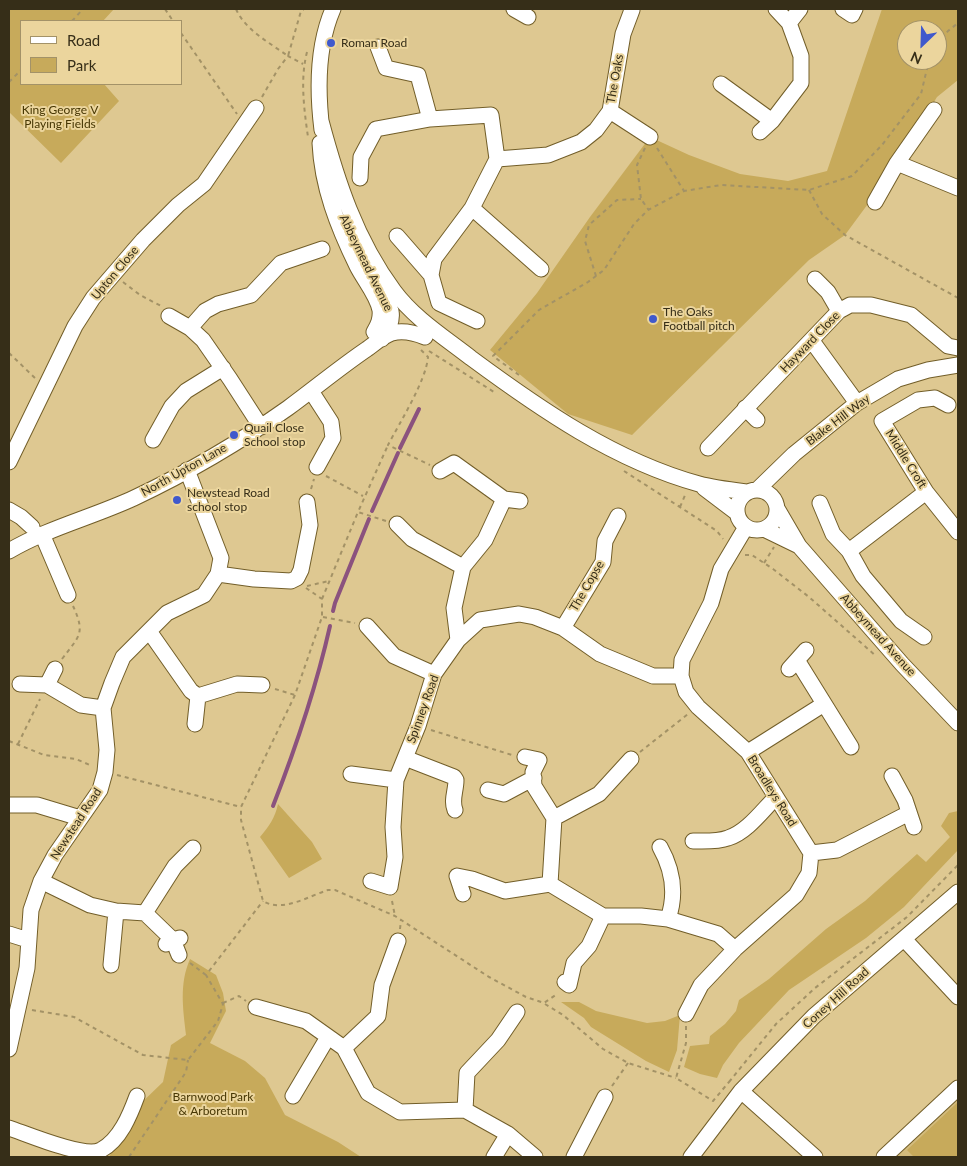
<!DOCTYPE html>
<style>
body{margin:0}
#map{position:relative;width:967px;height:1166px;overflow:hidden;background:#dec891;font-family:Lato,sans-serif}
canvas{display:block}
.frame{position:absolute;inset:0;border:10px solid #362e18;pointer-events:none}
.legend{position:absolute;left:20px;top:20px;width:162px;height:65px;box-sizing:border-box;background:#ebd59d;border:1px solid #a39268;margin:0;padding:6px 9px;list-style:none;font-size:15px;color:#362e18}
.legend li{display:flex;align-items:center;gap:10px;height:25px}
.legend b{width:25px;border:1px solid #a39268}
.north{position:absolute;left:897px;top:20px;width:50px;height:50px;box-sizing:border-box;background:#ebd59d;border:1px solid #a39268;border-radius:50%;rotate:204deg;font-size:14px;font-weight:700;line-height:20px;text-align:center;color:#362e18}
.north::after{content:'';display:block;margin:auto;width:18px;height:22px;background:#4059cc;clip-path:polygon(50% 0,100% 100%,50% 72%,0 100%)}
</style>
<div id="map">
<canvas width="967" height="1166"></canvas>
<div class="frame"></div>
<ul class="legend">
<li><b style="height:6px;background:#fff"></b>Road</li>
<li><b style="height:14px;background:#c7aa5b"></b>Park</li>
</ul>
<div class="north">N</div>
</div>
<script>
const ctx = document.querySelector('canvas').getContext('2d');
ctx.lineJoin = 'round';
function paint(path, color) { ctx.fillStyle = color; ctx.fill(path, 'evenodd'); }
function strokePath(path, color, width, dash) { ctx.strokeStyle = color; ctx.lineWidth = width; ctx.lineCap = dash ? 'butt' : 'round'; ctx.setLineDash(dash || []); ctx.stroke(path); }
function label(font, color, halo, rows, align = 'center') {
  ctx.font = font + ' Lato,sans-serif'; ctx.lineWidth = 4; ctx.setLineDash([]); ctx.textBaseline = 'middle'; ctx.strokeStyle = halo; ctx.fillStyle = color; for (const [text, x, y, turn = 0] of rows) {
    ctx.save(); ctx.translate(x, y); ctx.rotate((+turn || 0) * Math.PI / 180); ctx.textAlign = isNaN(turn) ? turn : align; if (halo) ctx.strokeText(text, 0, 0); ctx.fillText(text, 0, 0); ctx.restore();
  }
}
paint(new Path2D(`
 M958 1097V1157H893Z`), '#d3bb7c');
paint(new Path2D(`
 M9 9H114L103 21H21V84H104L119 101 61 163 9 112Z
 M882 9H958V80L937 97 890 174 845 235 809 260 632 435 568 414 490 350 537 293 590 217 650 137 689 155 740 174 788 181 827 171ZM907 30H937V60H907Z
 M278 804 312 842 322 859 289 878 260 837C269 826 275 818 278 804Z
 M958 811V850L904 907 866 938 789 990 739 1043 723 1065 717 1078 700 1074 684 1067 690 1046 709 1044 710 1036 725 1024 736 1011 739 1000 769 979 826 929 865 901 917 854 926 862 950 837 941 826 949 813Z
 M190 959 216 975 223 993 226 1011 210 1043 245 1061 265 1078 285 1115 338 1142 361 1157H109L136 1108 163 1082 171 1045 186 1035C183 1009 179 984 190 959Z
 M561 1002H579L596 1011 647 1023 665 1021 680 1015 677 1050 669 1072 646 1061 591 1027 584 1018Z
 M958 1102V1157H914L907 1150Z`), '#c7aa5b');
strokePath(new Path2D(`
 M400 448 419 409
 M372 511 398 453
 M333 611 335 603 369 519
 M273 806C296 747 316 688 330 626`), '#8b527e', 4);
const minor = new Path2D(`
 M514 9 528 17
 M843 9 852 15 855 9
 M789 23 800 9
 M378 47 386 68 418 75 430 119
 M721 84 772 121
 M610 111 650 137
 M321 121C337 181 356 240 394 291 414 318 444 337 471 358 540 409 615 461 699 484 714 488 731 490 747 492
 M322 130C317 90 317 46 333 9
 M760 132 772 121 801 83V56L789 23 776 9
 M320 143C322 187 338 227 357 266 364 280 377 295 380 310 381 319 378 325 374 332
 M897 163 934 110
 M360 178 361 157 376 129 430 119 491 115 497 159
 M875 202 897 163 958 188
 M472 208 541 269
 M397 236 431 275
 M367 267 391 311C393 322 388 331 382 339
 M815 279 828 292 839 311
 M169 316 190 328 203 340 230 379 261 427
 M477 321 439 303 431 275 434 259 472 208 497 159 548 155 581 142 596 130 610 111 623 34 632 10 631 9
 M190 328 205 311 218 304 251 295 281 263 322 249
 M812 341 857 403
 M311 391 331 422 333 438 317 467
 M948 405 935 398 918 400 882 421 926 492 958 532
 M745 408 757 420
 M153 440 172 406 186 391 223 368
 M708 448 839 311 850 305H871L911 315 948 346 958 348
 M9 462 75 326 93 298 143 240 178 205 204 184 256 108
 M440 471 454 463 504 499 485 540 463 567 454 608 458 640
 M704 488 737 513
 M758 489 794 454 857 403 898 379 928 370 958 365
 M737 510a20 20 0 1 1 40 0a20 20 0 1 1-40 0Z
 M504 499 520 501
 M820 503 833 534 849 551 863 576 901 621 924 637
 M9 510 21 517 32 527
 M778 510 799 546 902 664 958 723
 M397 524 412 539 463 567
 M764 529 799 546
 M42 534 68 595
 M9 551C48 528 93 517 134 498 187 473 240 442 288 408 314 389 339 368 367 349 374 344 383 336 392 333 403 330 415 333 425 337
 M849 551 926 492
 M218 574 254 579 291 581 297 578 301 570 310 525 307 502
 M367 626 394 656 434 674
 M563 628 603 562 605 541 618 516
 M149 631 191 691 198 696 237 684 262 685
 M797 660 851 747
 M789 669 806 650
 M20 684 47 685 81 705 103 708
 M47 685 55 669
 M195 724 198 696
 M748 752 824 704
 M525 757 539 760 533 772 534 786 554 818 550 884
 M405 758 454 777 456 780C456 791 451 800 455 810
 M351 774 396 780
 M892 776 905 800 914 827
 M488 790 504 794 534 778
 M9 805H37L80 818
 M554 818 599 794 631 759
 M693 841C705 841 717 842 728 838 747 832 762 811 776 797
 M660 847C673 870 677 893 668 919
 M811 853 837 850 909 813
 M41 881 90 905 116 911 145 913 173 940 166 944
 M371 881 390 887 395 857 393 827 396 780 418 726 434 674 458 640 480 620 519 614 535 617 563 628 600 654 653 676H681
 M463 894 457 876 472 879 505 891 550 884 603 916H641L668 919 718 934 735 949
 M145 913 175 866 193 848
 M9 934 28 940
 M904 939 958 997
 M179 955 173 940 180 938
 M111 965 116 911
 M565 982 569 985 574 963 589 946 603 916
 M256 1007 306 1021 344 1048 368 1093 400 1112 465 1110 508 1134 535 1157
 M686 1014 701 985 735 949 796 895 809 873 811 853 748 752 698 707 686 692 681 676 682 660 711 603 721 569 746 527
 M344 1048 378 1016 382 985 398 941
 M9 1049 27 968 31 910 41 881 55 855 100 790 105 772 107 750 103 708 112 683 123 657 167 613 204 595 218 574 221 558 187 470
 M741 1091 815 1157
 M293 1096 328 1037
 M465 1110 467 1073 498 1040 517 1012
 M9 1128C27 1134 85 1159 101 1150 120 1140 130 1115 137 1096
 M494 1157 508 1134
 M574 1157 605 1097
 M691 1157 741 1091 814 1016 958 892
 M884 1157 958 1088`);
strokePath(minor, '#725e29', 17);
strokePath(new Path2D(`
 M165 9 173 21
 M236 9C245 30 270 43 288 56L301 11 304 9
 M72 21 83 9
 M181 33 237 114
 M937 45 948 31 958 23
 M307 52C300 79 304 109 308 137
 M9 82 21 70
 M262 97 278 69 288 56 303 64
 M645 148 637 165 641 199 648 209
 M657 148 684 191
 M809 190 822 214 845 235 958 298
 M596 276 585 241 589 225 617 200 641 199
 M123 282 140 295 161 306
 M421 350 428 357C426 381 400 422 388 445L430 465
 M429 351 494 392
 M9 353 35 378
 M519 375 493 356 539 310 588 282 604 270 634 224 648 210 684 191 721 185 809 190 852 176 882 145 921 94 929 60
 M624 471 717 531 723 539
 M326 476 363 496
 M311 489 314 479
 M680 507 686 493
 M386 521 358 512 388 445
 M745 555H752L773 569 809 597 876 656
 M764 563 774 547
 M307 586 329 581
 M306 588 322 599V617L295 695 241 807V820L263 901C282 913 309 896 328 890H335L395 916 489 977 526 997 544 1003 557 994
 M322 599 358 512
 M323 617 355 623
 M62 659C79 636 86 634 73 606
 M275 689 295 695
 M431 730 512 755
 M9 741 44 755 76 759 92 766
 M18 744 40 699
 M640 752 688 714
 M117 775 241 807
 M392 901 395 916
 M400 929 401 920
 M190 963 206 975
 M223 1003 239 996 246 1001
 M545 1004 563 1015 603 1049 628 1063 676 1078
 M32 1010 74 1017 143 1055 188 1060 218 1021 223 1004 206 975 263 901
 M686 1026V1043L676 1078 713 1101 729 1082
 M729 1082 776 1024 815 988 907 917 958 865
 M612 1086 628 1063
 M129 1157 186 1072 188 1060`), '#a39266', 2, [4, 4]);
strokePath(minor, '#fff', 15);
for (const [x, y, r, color] of [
 [331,43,5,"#4059cc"],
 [653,319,5,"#4059cc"],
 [234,435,5,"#4059cc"],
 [177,500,5,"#4059cc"]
]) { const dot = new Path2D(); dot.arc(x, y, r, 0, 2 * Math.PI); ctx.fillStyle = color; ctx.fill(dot); strokePath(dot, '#ebd59d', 2); }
label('12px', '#362e18', '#ebd59d', [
 ["Roman Road",341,43],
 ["The Oaks",663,312],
 ["Football pitch",663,326],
 ["Quail Close",244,428],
 ["School stop",244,442],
 ["Newstead Road",187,493],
 ["school stop",187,507]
], 'left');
label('12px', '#362e18', '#ebd59d', [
 ["The Oaks",615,79,-80],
 ["Abbeymead Avenue",366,263,64],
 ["Upton Close",115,273,-50],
 ["Hayward Close",810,342,-46],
 ["Blake Hill Way",838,420,-37],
 ["Middle Croft",906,459,58],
 ["North Upton Lane",184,470,-29],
 ["The Copse",587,586,-60],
 ["Abbeymead Avenue",878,635,48],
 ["Spinney Road",423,709,-70],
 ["Broadleys Road",772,791,58],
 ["Newstead Road",76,824,-57],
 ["Coney Hill Road",836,998,-42]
]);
label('12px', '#473704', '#ebd59d', [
 ["King George V",60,110],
 ["Playing Fields",60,124],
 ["Barnwood Park",213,1097],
 ["& Arboretum",213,1111]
]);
</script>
